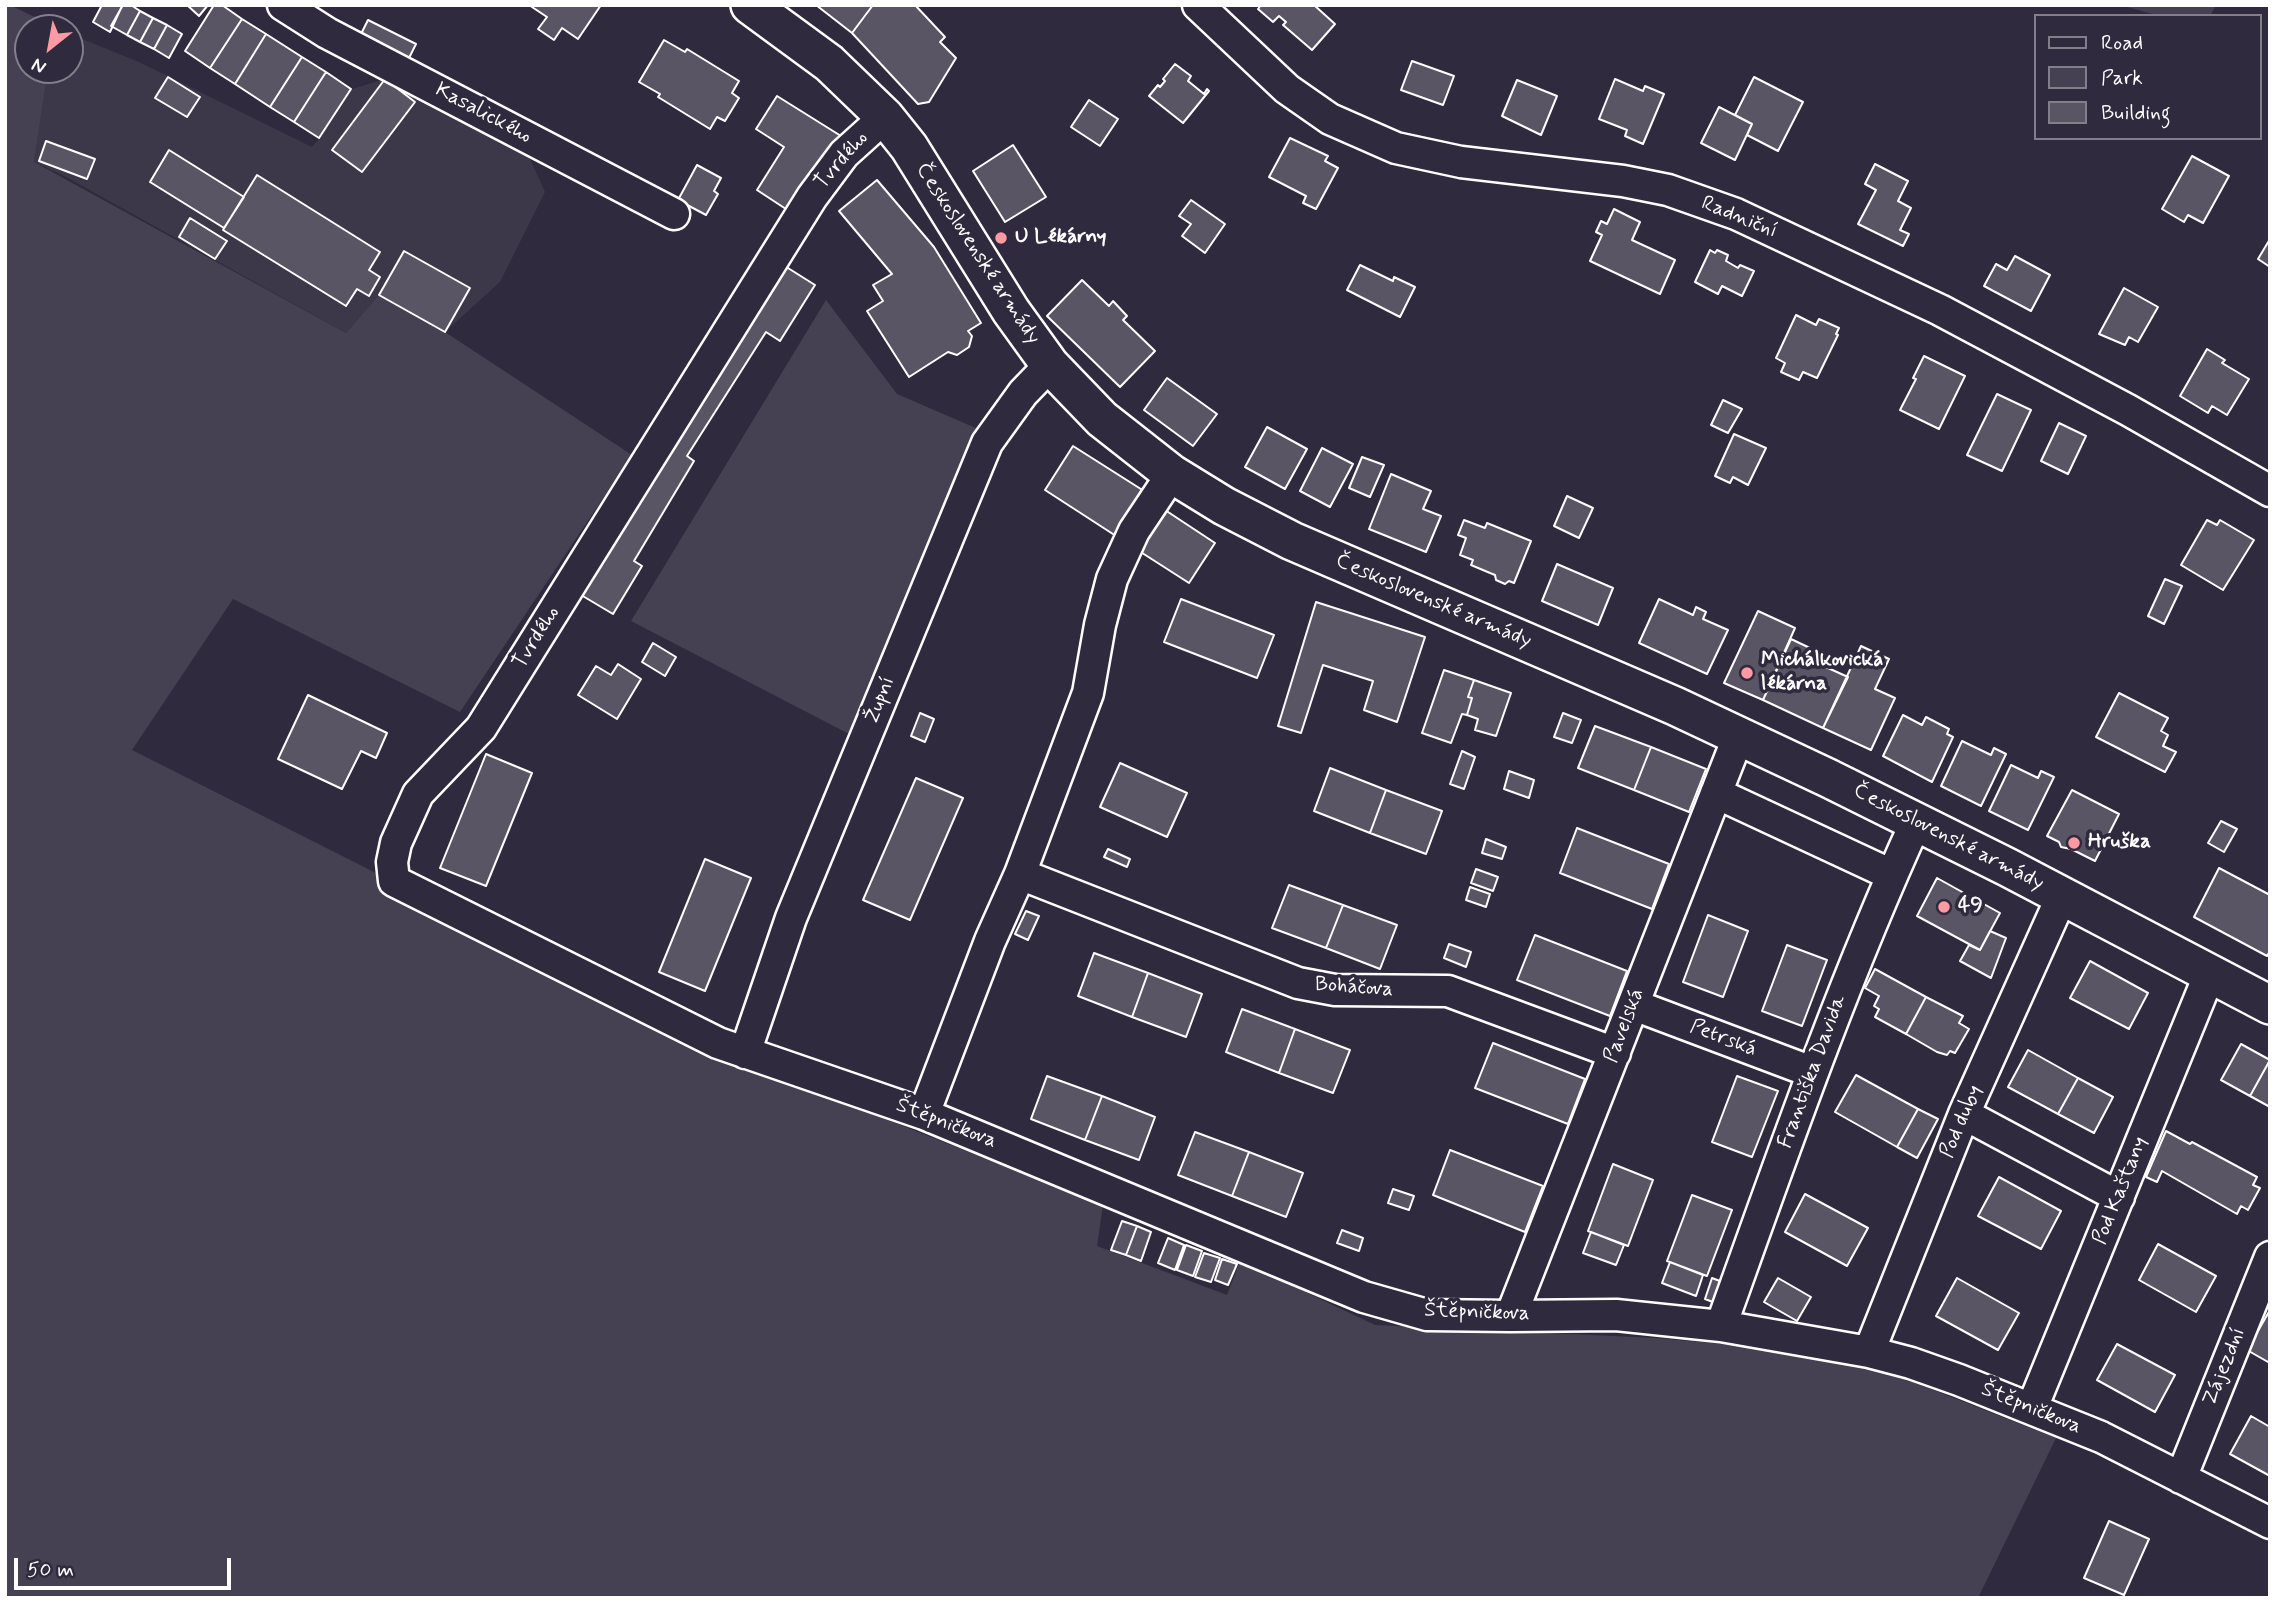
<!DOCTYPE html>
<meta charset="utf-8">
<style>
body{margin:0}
#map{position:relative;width:2275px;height:1603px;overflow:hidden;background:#2f2a3d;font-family:Mynerve,sans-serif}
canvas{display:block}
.frame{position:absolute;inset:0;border:7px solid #fff;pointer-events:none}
.legend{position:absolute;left:2034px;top:14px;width:228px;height:126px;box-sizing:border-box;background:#2f2a3d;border:2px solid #827f8b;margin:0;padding:9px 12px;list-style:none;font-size:21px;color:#fff}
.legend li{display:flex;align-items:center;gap:14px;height:35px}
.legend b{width:35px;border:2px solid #827f8b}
.north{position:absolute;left:14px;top:14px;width:70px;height:70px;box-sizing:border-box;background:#2f2a3d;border:2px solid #827f8b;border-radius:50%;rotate:211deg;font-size:19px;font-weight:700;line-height:28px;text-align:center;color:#fff}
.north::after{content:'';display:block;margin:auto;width:24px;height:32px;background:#ff9aa2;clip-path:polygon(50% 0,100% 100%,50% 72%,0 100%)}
.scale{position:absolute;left:14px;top:1558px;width:217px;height:32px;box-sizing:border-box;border:4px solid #fff;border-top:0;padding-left:9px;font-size:21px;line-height:24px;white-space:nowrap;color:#fff;-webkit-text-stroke:5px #2f2a3d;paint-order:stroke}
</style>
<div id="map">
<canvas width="2275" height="1603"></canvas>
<div class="frame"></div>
<ul class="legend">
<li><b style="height:9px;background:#2f2a3d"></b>Road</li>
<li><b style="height:19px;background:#464152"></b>Park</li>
<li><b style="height:19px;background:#595564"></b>Building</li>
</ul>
<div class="north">N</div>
<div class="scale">50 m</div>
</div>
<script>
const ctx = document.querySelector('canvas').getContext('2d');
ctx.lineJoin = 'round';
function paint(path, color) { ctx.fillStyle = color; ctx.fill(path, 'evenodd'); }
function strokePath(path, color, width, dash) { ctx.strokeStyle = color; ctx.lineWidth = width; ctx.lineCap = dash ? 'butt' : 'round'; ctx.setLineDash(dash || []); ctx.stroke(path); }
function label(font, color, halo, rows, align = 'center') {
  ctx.font = font + ' Mynerve,sans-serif'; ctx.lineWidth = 7; ctx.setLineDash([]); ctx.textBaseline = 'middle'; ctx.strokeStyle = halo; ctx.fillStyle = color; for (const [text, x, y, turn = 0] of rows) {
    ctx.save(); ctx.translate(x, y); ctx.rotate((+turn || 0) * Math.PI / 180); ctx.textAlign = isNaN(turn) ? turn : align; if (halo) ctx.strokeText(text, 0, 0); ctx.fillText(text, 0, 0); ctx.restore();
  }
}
paint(new Path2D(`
 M70 34 139 62 312 147 319 139 352 89 385 79 526 150 545 192 500 282 445 332 379 295 346 333 68 178 34 162 48 70H70Z`), '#3c3749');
paint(new Path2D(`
 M5 5H10L55 27 28 28V70H48L34 162 346 333 379 295 445 332 632 455 460 712 233 599 132 750 370 870 494 937 733 1059 1103 1205 1097 1246 1227 1295 1240 1261 1375 1325 1656 1338 1844 1355 2056 1438 1978 1598H5Z
 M2120 5H2216L2210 16H2160Z
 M826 300 897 394 978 429 851 735 631 621Z`), '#464152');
const building = new Path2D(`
 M102 5 122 6 110 32 93 22Z
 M131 5 140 11 127 35 111 26 123 5Z
 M187 5H208L199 16Z
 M214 5H222L242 19 210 68 185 51Z
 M529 5H601L578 39 562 28 554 40 538 29 547 17Z
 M816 5H873L852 33Z
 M873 5H915L945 37 940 42 956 58 929 102 918 104 852 33Z
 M1261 5H1314L1335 24 1312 50 1283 25 1286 22 1279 16 1273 22 1258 9Z
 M140 11 153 18 140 42 127 35Z
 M153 18 167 25 154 49 140 42Z
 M242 19 266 34 235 84 210 68Z
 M368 20 416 44 409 58 361 34Z
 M167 25 182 34 169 58 154 49Z
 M266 34 302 57 270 107 235 84Z
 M664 40 685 52 687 49 739 81 732 93 739 98 725 121 717 117 710 129 658 97 660 94 639 82Z
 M302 57 326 72 294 122 270 107Z
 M1412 61 1454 76 1443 105 1401 90Z
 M1175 64 1191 76 1188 81 1204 94 1207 89 1209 91 1183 123 1149 96 1158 85 1160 87 1165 81 1163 79Z
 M326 72 351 89 319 138 294 122Z
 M168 77 200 97 187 117 155 98Z
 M1754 77 1803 102 1778 151 1747 135 1752 124 1735 115Z
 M385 79 415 102 362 172 332 150Z
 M1615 79 1643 91 1645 86 1664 94 1643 144 1625 136 1627 130 1599 119Z
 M1517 80 1557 96 1541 135 1502 116Z
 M777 96 841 136 792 213 757 190 784 147 756 129Z
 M1089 100 1118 119 1100 146 1071 127Z
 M1719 107 1752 124 1735 160 1701 143Z
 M1290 138 1328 156 1325 161 1338 168 1316 209 1303 203 1306 196 1269 177Z
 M46 141 95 159 87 179 39 161Z
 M1013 145 1046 197 1005 222 973 171Z
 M169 150 244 197 224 228 150 182Z
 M2192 156 2229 176 2203 223 2188 215 2184 222 2162 209Z
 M1875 164 1908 181 1898 201 1911 208 1900 230 1909 234 1903 246 1858 224 1876 190 1865 184Z
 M697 165 721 178 714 191 718 194 706 215 678 200Z
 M257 175 380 252 369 270 380 277 369 296 357 289 346 306 223 230Z
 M877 180 934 247 981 323 968 331 972 336 969 347 957 355 948 352 909 377 867 311 883 301 873 285 892 274 839 211Z
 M1191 200 1225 224 1205 253 1182 236 1191 224 1179 216Z
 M1614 209 1640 222 1632 240 1675 260 1660 294 1590 261 1602 235 1596 232 1601 221 1607 224Z
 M190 218 227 241 215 259 179 237Z
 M2270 239V267L2258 259Z
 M1710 250 1715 253 1717 250 1728 255 1726 261 1738 268 1740 265 1754 271 1742 296 1722 286 1718 294 1695 282Z
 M404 251 470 288 445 332 379 295Z
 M2015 256 2050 275 2031 311 1984 286 1996 264 2007 270Z
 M780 263 815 285 780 341 766 332 687 456 694 461 634 561 642 566 613 614 576 592Z
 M1360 265 1393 281 1394 277 1415 287 1400 317 1347 290Z
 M1082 280 1109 306 1113 301 1127 316 1123 320 1155 351 1120 387 1047 316Z
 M2124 288 2158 307 2138 342 2129 337 2125 345 2099 334Z
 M1796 315 1816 325 1819 319 1839 328 1836 334 1838 335 1817 378 1803 372 1799 380 1781 372 1785 363 1776 358Z
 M2207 349 2225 360 2222 363 2249 379 2227 415 2212 406 2208 413 2180 396Z
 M1924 356 1965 376 1939 429 1900 410 1916 379 1913 378Z
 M1167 378 1217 414 1193 446 1144 410Z
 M1997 394 2031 410 2002 471 1967 455Z
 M1723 400 1742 409 1728 433 1711 425Z
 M2059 423 2086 436 2068 474 2041 461Z
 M1267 427 1307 449 1285 489 1245 467Z
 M1734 434 1766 448 1748 485 1733 477 1730 483 1715 476Z
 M1073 446 1144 491 1116 536 1045 490Z
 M1322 448 1353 464 1330 507 1300 491Z
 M1362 457 1384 465 1370 497 1349 488Z
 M1391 474 1431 491 1423 509 1441 516 1426 552 1369 529Z
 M1567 496 1593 508 1579 538 1554 526Z
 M1162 508 1215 543 1189 583 1136 549Z
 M1464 520 1485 528 1487 523 1531 541 1514 583 1509 581 1505 584 1496 580 1495 575 1490 573 1471 565 1473 560 1460 555 1466 538 1458 535Z
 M2207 520 2217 525 2220 520 2254 540 2223 590 2181 565Z
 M1557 564 1613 588 1598 625 1542 601Z
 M2165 579 2182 586 2164 624 2148 616Z
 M1181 599 1274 635 1257 678 1164 642Z
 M1659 599 1693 615 1696 607 1706 612 1703 619 1728 630 1707 674 1639 643Z
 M1316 602 1425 637 1397 722 1364 710 1373 681 1323 665 1301 733 1278 726Z
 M1758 611 1795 628 1763 700 1724 683Z
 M1791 639 1812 649 1808 659 1848 677 1823 728 1763 700Z
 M653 643 676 657 665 676 642 662Z
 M1861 646 1889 659 1875 689 1895 698 1871 750 1823 728Z
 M618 664 641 679 617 719 578 695 596 666 611 675Z
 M1444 670 1474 680 1468 697 1472 698 1467 715 1462 714 1451 743 1422 733Z
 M1474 680 1511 693 1496 736 1475 730 1478 719 1467 715 1472 698 1468 697Z
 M2119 693 2168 718 2161 731 2168 735 2163 746 2176 752 2165 772 2096 737Z
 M308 695 387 733 376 758 361 751 342 789 278 759Z
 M920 713 934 719 925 742 911 736Z
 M1563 713 1581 720 1572 743 1554 737Z
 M1903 715 1922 725 1926 717 1949 729 1947 734 1953 737 1932 782 1883 756Z
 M1595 726 1651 747 1634 790 1578 768Z
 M1962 741 1991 755 1994 748 2006 754 1981 806 1941 786Z
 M1651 747 1706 769 1689 812 1634 790Z
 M1462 751 1475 757 1464 789 1450 784Z
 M486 754 532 773 486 886 440 868Z
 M1120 763 1187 793 1167 837 1100 807Z
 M2011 765 2038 778 2041 771 2054 777 2028 830 1989 811Z
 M1330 768 1386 790 1370 833 1314 811Z
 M1509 771 1534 780 1529 798 1504 789Z
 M916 778 963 798 910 920 863 900Z
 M1386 790 1442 811 1426 854 1370 833Z
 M2072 790 2119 814 2095 861 2071 849 2061 847 2059 842 2047 836Z
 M2221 821 2237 829 2224 852 2208 843Z
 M1577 828 1669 864 1652 909 1560 873Z
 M1486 839 1506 847 1502 859 1482 853Z
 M1108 849 1130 859 1127 867 1104 857Z
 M705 859 751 878 705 991 659 972Z
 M2219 868 2270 895V951L2267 956 2194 917Z
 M1476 869 1498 877 1493 891 1471 883Z
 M1937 878 2000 913 1980 950 1917 916Z
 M1289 885 1343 905 1326 948 1272 928Z
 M1470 887 1490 894 1486 907 1466 900Z
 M1343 905 1397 925 1380 969 1326 948Z
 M1026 911 1039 916 1028 940 1015 934Z
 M1708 915 1748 931 1723 997 1683 982Z
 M1990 931 2006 938 1991 978 1960 961 1969 945 1980 950Z
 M1535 935 1627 971 1610 1016 1517 980Z
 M1449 944 1471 952 1466 967 1444 958Z
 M1787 945 1827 960 1802 1026 1762 1011Z
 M1094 953 1148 973 1132 1017 1078 996Z
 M2090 961 2148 993 2129 1029 2070 998Z
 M1875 969 1926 997 1906 1034 1875 1017 1879 1009 1874 1006 1879 996 1865 988Z
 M1148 973 1202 994 1186 1037 1132 1017Z
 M1926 997 1963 1016 1959 1023 1969 1029 1955 1053 1950 1051 1947 1055 1937 1052 1906 1034Z
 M1242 1009 1295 1029 1279 1073 1226 1052Z
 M1295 1029 1350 1050 1333 1093 1279 1073Z
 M1493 1043 1585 1079 1568 1124 1475 1088Z
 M2241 1044 2270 1060 2250 1096 2221 1080Z
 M2028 1050 2078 1078 2058 1114 2008 1087Z
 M2270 1060V1107L2250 1096Z
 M1856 1075 1918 1109 1897 1147 1835 1112Z
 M1047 1076 1102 1096 1085 1140 1031 1119Z
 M1737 1076 1778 1091 1752 1157 1712 1142Z
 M2078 1078 2113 1097 2094 1133 2058 1114Z
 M1102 1096 1155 1117 1139 1160 1085 1140Z
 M1918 1109 1938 1119 1917 1158 1897 1147Z
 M2166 1131 2190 1144 2192 1142 2257 1177 2253 1185 2260 1188 2248 1210 2241 1206 2237 1214 2162 1171 2157 1182 2146 1177Z
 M1195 1132 1249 1152 1232 1196 1178 1175Z
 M1450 1150 1543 1186 1525 1232 1433 1195Z
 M1249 1152 1303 1173 1286 1217 1232 1196Z
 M1613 1164 1653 1180 1628 1246 1588 1231Z
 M1999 1177 2061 1211 2041 1249 1978 1216Z
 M1393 1189 1414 1196 1409 1210 1388 1203Z
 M1805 1194 1868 1228 1847 1266 1785 1232Z
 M1692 1195 1732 1210 1707 1276 1667 1261Z
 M1122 1221 1137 1226 1126 1255 1111 1250Z
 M1137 1226 1151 1232 1141 1261 1126 1255Z
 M1342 1230 1363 1238 1359 1251 1337 1243Z
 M1591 1232 1624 1245 1616 1265 1583 1253Z
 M1168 1238 1184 1245 1175 1270 1158 1263Z
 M2158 1244 2216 1276 2196 1312 2139 1280Z
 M1186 1245 1202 1251 1193 1276 1177 1270Z
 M1204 1253 1220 1258 1211 1282 1195 1277Z
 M1222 1259 1237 1264 1228 1285 1215 1280Z
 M1670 1262 1703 1275 1696 1296 1662 1283Z
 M1712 1278 1725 1283 1718 1304 1705 1299Z
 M1778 1278 1811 1297 1797 1321 1764 1302Z
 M1957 1278 2019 1313 1998 1350 1936 1316Z
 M2270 1310V1359L2268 1362 2247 1350Z
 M2117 1344 2175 1375 2155 1412 2097 1380Z
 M2251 1416 2270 1427V1476L2230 1454Z
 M2109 1521 2149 1539 2124 1595 2084 1578Z`);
paint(building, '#595564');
strokePath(building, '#fff', 2);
const minor = new Path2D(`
 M283 5 327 33 674 214
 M1198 5 1287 89 1330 119 1396 148 1461 162 1623 181 1668 190 1736 214 1940 310 2128 410 2270 491
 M885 117 844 154 812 197 481 728 418 794 396 843 392 862 394 881 718 1043 924 1114 1364 1297 1427 1315 1511 1316 1616 1315 1721 1326 1869 1352 1911 1363 1959 1380 2101 1437 2270 1523
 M1716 793 1892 875
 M1020 874 1298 983 1335 990 1448 991 1615 1053
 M1634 1005 1812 1072
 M745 1053 791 918 987 443 1023 393 1050 365
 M924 1114 990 941 1020 874 1088 693 1100 625 1112 579 1134 531 1172 474
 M1964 1114 2119 1197
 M1511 1316 1739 735
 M1721 1326C1782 1156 1841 986 1916 822
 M1869 1352 1964 1114 2062 896
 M2032 1408 2210 973
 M2181 1478 2270 1257`);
const tertiary = new Path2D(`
 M750 5 829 63 885 117 909 147 1011 311 1050 365 1102 419 1172 474 1224 506 1292 541 1675 706 1828 778 2007 867 2270 1005`);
strokePath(minor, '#fff', 35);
strokePath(tertiary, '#fff', 42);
strokePath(minor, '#2f2a3d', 30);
strokePath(tertiary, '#2f2a3d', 37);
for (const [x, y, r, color] of [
 [1001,238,7,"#ff9aa2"],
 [1747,673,7,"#ff9aa2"],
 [2074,843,7,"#ff9aa2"],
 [1944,907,7,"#ff9aa2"]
]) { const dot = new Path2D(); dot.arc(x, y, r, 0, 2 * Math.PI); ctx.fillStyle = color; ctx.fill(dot); strokePath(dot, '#2f2a3d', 2.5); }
label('21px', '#fff', '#2f2a3d', [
 ["Kasalického",483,114,28],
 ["Tvrdého",842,161,-49],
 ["Radniční",1739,218,22],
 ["Československé armády",977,254,57],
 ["Československé armády",1433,602,23],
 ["Tvrdého",537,638,-58],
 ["Župní",881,700,-68],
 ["Československé armády",1948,838,27],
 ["Boháčova",1354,988,4],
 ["Pavelská",1625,1026,-69],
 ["Petrská",1723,1039,21],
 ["Františka Davida",1813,1072,-70],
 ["Pod duby",1962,1122,-67],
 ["Štěpničkova",946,1124,21],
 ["Pod Kaštany",2121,1191,-68],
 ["Štěpničkova",1477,1313,2],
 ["Zájezdní",2225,1367,-68],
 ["Štěpničkova",2031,1409,22]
]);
label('bold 21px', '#fff', '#2f2a3d', [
 ["U Lékárny",1015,238],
 ["Michálkovická",1761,661],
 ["lékárna",1761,685],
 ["Hruška",2088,843],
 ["49",1958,907]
], 'left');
</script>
